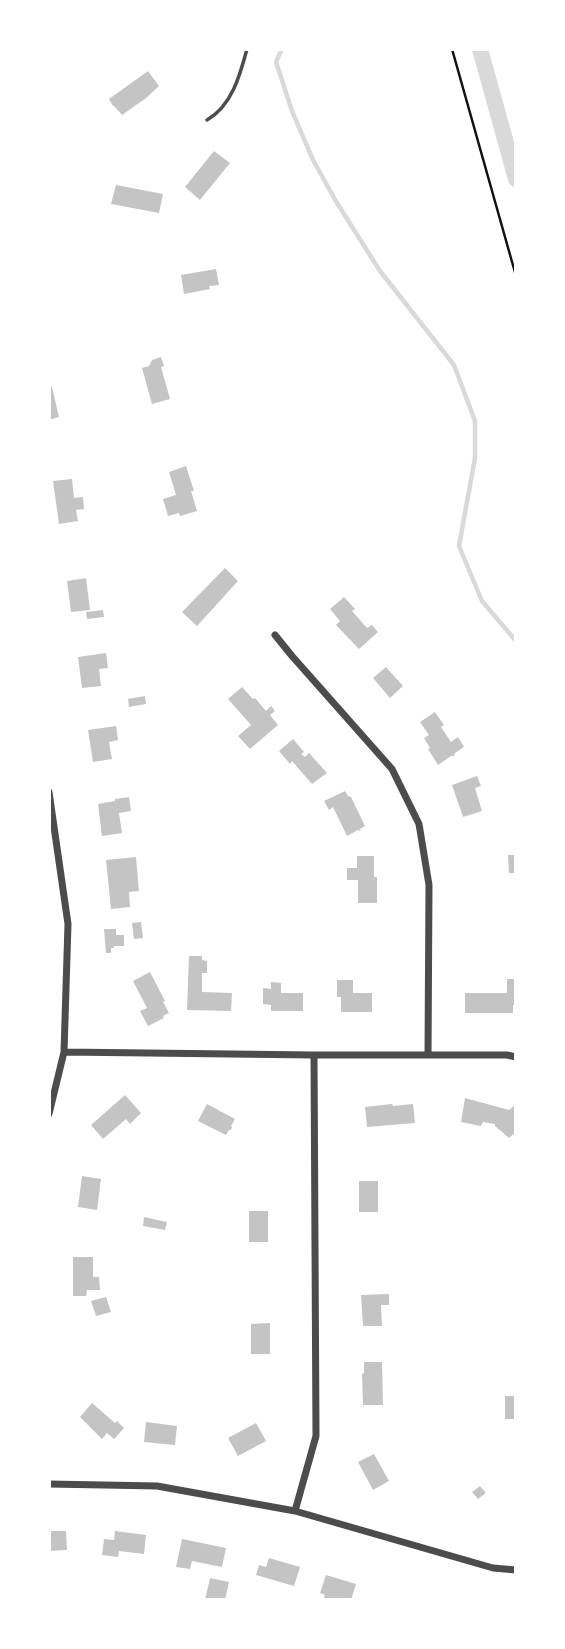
<!DOCTYPE html>
<style>
body{margin:0}
#map{position:relative;width:565px;height:1649px;overflow:hidden;background:#fff;font-family:"PT Serif",serif}
canvas{display:block}
.frame{position:absolute;inset:0;border:51px solid #fff;pointer-events:none}
</style>
<div id="map">
<canvas width="565" height="1649"></canvas>
<div class="frame"></div>
</div>
<script>
const ctx = document.querySelector('canvas').getContext('2d');
ctx.lineJoin = 'round';
function strokePath(path, color, width, dash) { ctx.strokeStyle = color; ctx.lineWidth = width; ctx.lineCap = dash ? 'butt' : 'round'; ctx.setLineDash(dash || []); ctx.stroke(path); }
function paint(path, color) { ctx.fillStyle = color; ctx.fill(path, 'evenodd'); }
strokePath(new Path2D(`
 M282 49 276 62 292 111 313 160 337 203 380 271 454 365 475 421V458L459 546 482 601 516 641`), '#d9d9d9', 4.5);
strokePath(new Path2D(`
 M480 49 516 179`), '#d9d9d9', 16);
paint(new Path2D(`
 M148 71 159 86 146 98 122 115 114 106H113L109 99Z
 M214 151 230 163 200 200 185 187Z
 M116 185 163 194 159 213 111 204Z
 M216 269 219 285 209 286 210 289 184 294 181 275Z
 M161 357 164 366 161 367 170 399 152 404 142 368 149 366 152 360Z
 M49 387H52L59 417 49 420Z
 M186 466 194 491H191L197 511 180 516 179 513 168 516 163 499 176 495 169 472Z
 M72 479 74 498 83 497 84 509 76 510 78 521 59 524 53 481Z
 M225 568 238 581 197 626 182 612Z
 M86 578 90 610 71 612 67 581Z
 M344 597 355 609 352 611 367 628 372 625 378 632 359 649 336 625 340 621 330 609Z
 M103 610 104 617 87 619 86 612Z
 M106 653 108 668 99 669 101 686 82 688 78 657Z
 M386 667 403 686 390 698 373 678Z
 M242 687 253 699 255 698 266 711 271 706 275 711 270 715 278 725 250 749 238 736 251 725 228 699Z
 M145 696 146 704 129 707 128 699Z
 M435 712 444 725 441 727 451 742 458 737 464 747 455 753 454 756H451L438 765 428 749 430 748 424 738 429 735 420 722Z
 M116 726 118 740 109 742 112 759 93 762 88 730Z
 M293 739 304 752 301 754 305 757 309 753 327 773 312 784 292 761 290 764 279 751Z
 M477 776 481 786 475 788 482 811 463 817 452 785Z
 M345 791 348 796 351 797 365 826 360 829 361 831 358 830 347 836 333 807 329 810 324 801Z
 M129 797 131 811 119 813 122 833 102 836 98 804 115 801V799Z
 M508 855H516V873H509Z
 M357 856H374V877H377V903H358V880H347V868H357Z
 M136 857 139 891 129 892 130 907 111 909 106 860Z
 M141 922 143 938 134 939 132 923Z
 M104 929H116V935H124V946H114V948H111V953H106Z
 M189 956H202V960L207 961V973H202V992L232 993 231 1011 187 1010Z
 M150 972 165 1001 163 1002 169 1013 163 1016 164 1018 148 1026 140 1011 147 1008 133 981Z
 M507 979H516V1005H513V1013H465V993H507Z
 M337 980H353V993H372V1012H341V997H337Z
 M271 982 281 983V993H303V1011H271V1005L263 1004V988L271 989Z
 M125 1095 141 1113 130 1124 126 1119 103 1139 91 1125Z
 M465 1098 509 1110 516 1104V1132L509 1138 495 1126V1124L483 1122 481 1126 461 1122Z
 M207 1104 235 1119 231 1126 232 1127 231 1130H229L226 1135 198 1121Z
 M392 1104 393 1106 413 1104 415 1123 367 1127 365 1107Z
 M82 1176 101 1179 97 1210 78 1207Z
 M359 1181H378V1212H359Z
 M249 1211H268V1242H249Z
 M144 1217 167 1222 165 1230 143 1226Z
 M73 1257H93V1277H99L100 1290H87L86 1296H73Z
 M389 1294V1305H381L382 1326H363L361 1295Z
 M106 1297 111 1312 96 1316 91 1301Z
 M270 1323V1354H251V1324Z
 M364 1362H382L383 1405H363L362 1374 364 1373Z
 M505 1396H516V1419H505Z
 M92 1403 115 1423 117 1421 124 1428 114 1439 107 1433 102 1439 80 1417Z
 M146 1422 177 1426 175 1445 144 1442Z
 M256 1423 266 1441 238 1456 228 1438Z
 M374 1454 389 1481 373 1490 358 1462Z
 M480 1486 486 1493 478 1499 472 1492Z
 M49 1531H66L67 1550 49 1551Z
 M115 1531 146 1535 144 1554 119 1551 118 1557 102 1555 104 1539 114 1540Z
 M182 1539 226 1548 222 1567 192 1561 190 1569 176 1567Z
 M269 1558 300 1567 294 1586 256 1575 259 1565 266 1567Z
 M326 1575 356 1584 351 1600 339 1599V1600H323L325 1595 320 1593Z
 M210 1578 229 1582 225 1600H205Z`), '#c4c4c4');
strokePath(new Path2D(`
 M452 49 516 276`), '#111', 2.5);
strokePath(new Path2D(`
 M207 120C232 106 240 75 247 49`), '#4c4c4c', 3.5);
strokePath(new Path2D(`
 M275 635 292 656 392 769 419 824 429 885 428 1055
 M49 792 68 924 64 1052 49 1114
 M64 1052 314 1055H507L516 1057
 M49 1484 157 1486 295 1511 493 1568 516 1570
 M295 1511 316 1436 314 1055`), '#4c4c4c', 7);
</script>
